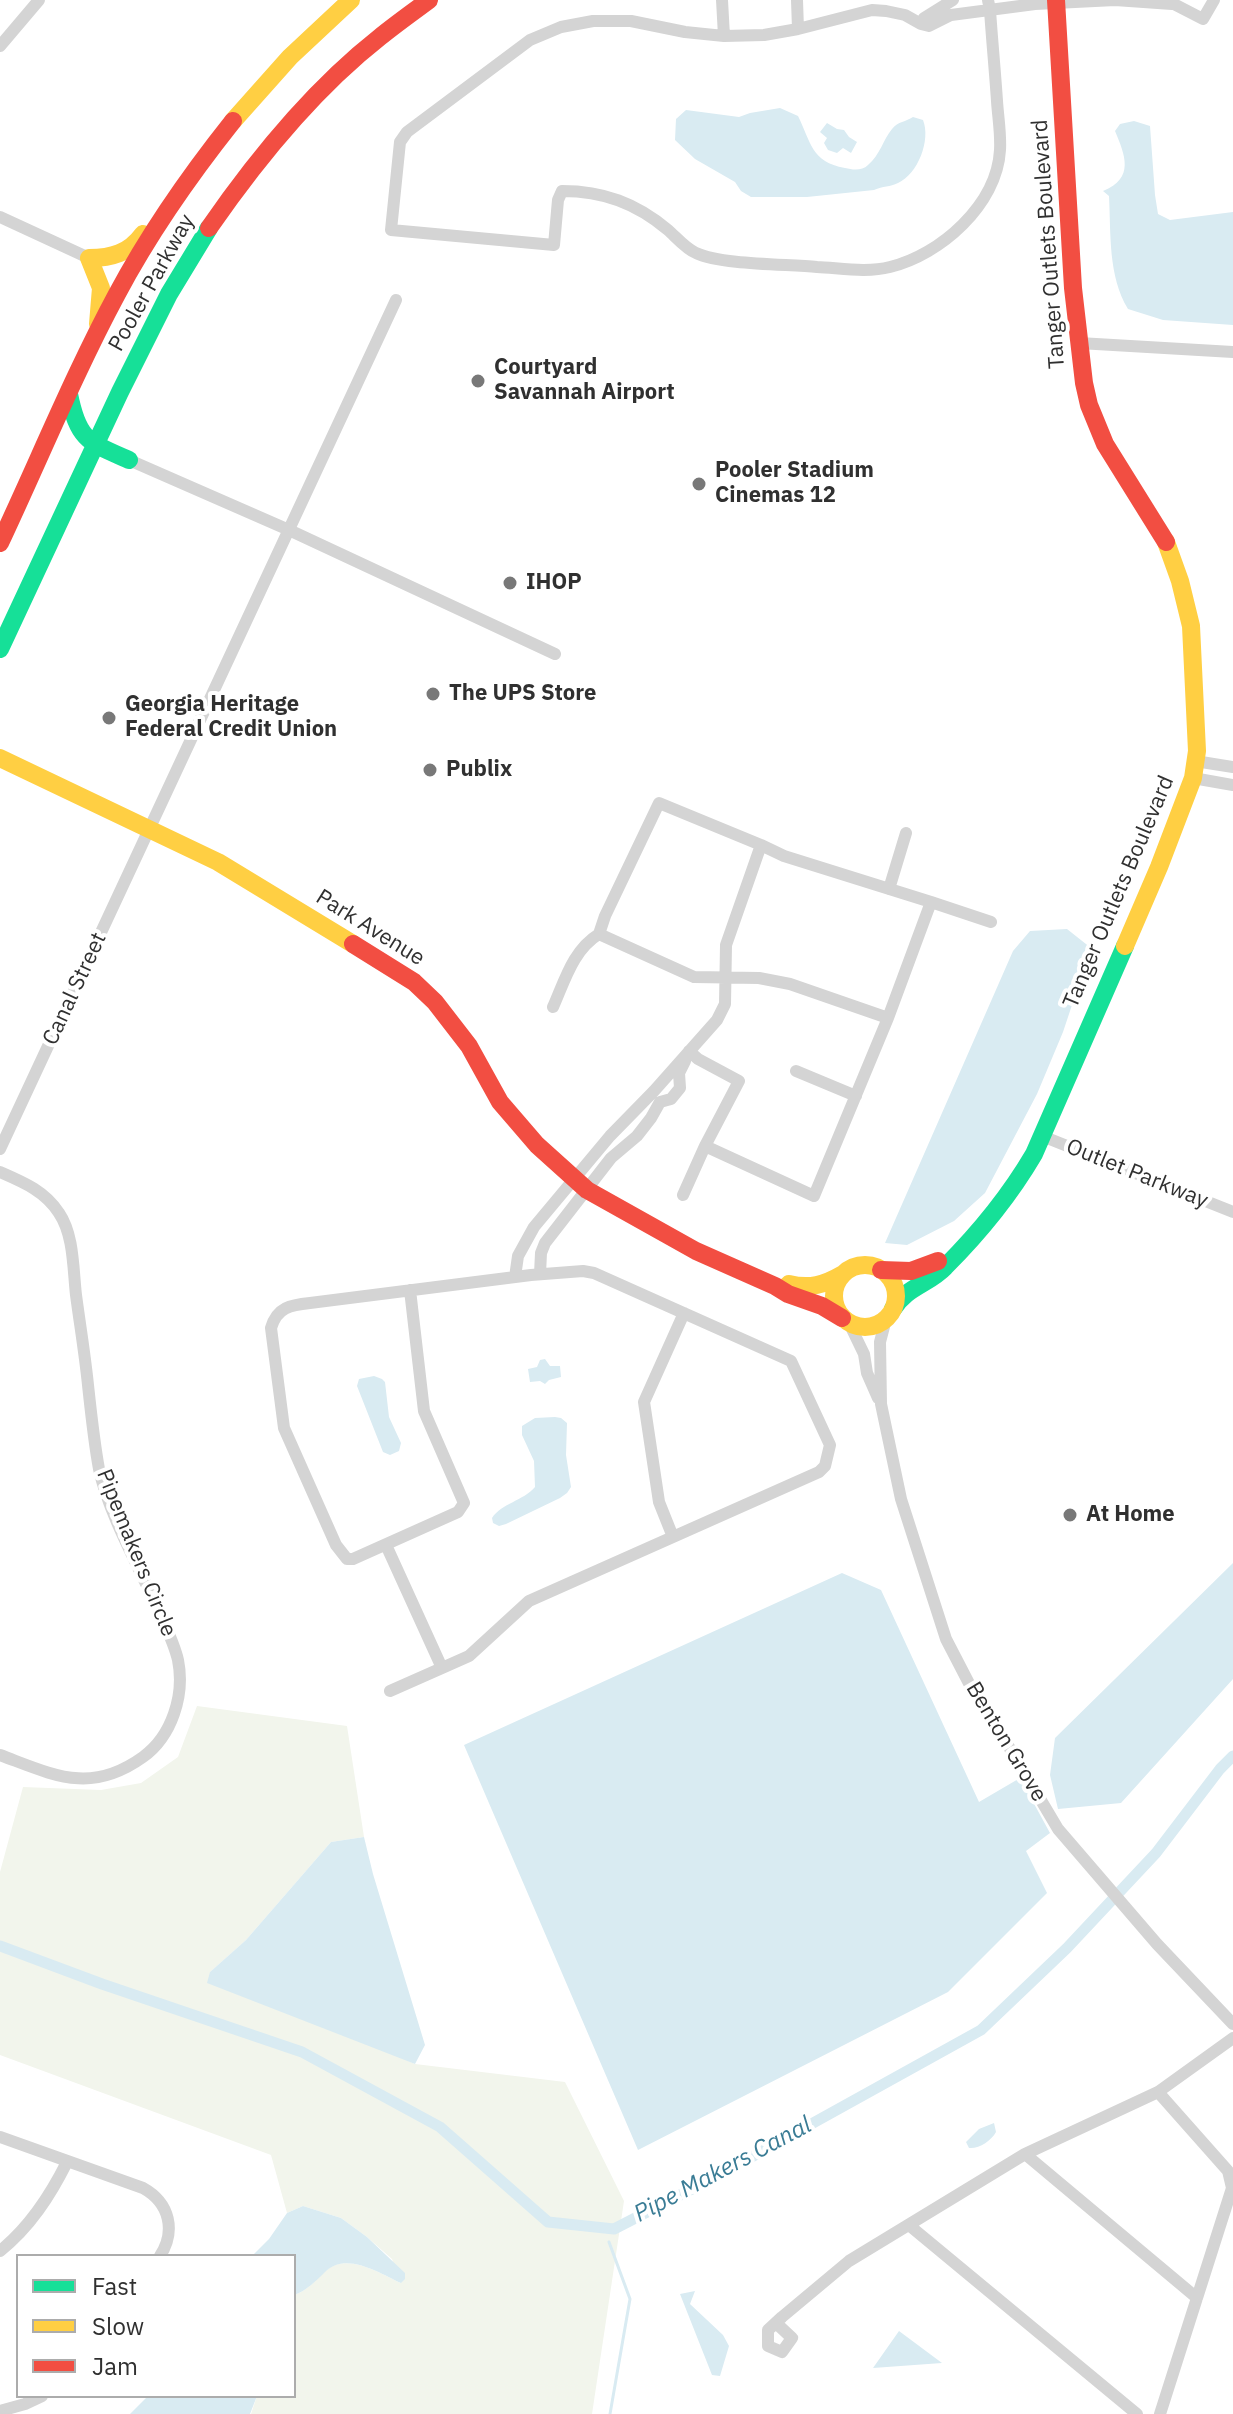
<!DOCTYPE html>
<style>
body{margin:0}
#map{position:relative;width:1233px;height:2414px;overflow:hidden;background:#fff;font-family:"IBM Plex Sans",sans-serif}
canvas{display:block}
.legend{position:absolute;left:16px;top:2254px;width:280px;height:144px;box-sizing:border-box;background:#fff;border:2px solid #acacac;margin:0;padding:10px 14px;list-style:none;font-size:24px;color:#303030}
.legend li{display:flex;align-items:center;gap:16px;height:40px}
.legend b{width:40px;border:2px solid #acacac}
</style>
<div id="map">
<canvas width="1233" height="2414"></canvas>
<ul class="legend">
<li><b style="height:10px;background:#16e098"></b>Fast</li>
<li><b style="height:10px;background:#ffcf43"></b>Slow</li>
<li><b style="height:10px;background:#f24e42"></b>Jam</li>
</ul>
</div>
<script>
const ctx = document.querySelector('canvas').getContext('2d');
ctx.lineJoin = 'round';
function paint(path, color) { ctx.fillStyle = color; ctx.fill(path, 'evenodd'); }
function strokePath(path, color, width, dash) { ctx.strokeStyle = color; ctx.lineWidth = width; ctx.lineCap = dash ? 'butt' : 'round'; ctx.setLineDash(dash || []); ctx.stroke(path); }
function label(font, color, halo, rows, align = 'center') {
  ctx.font = font + ' "IBM Plex Sans",sans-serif'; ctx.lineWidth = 8; ctx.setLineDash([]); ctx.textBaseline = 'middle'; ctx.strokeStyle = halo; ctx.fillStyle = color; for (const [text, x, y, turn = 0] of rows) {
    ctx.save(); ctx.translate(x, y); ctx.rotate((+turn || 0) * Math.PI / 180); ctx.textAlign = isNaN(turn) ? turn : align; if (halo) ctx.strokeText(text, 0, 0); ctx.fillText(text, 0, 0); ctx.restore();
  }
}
paint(new Path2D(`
 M197 1706 347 1726 364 1837 331 1842 246 1940 210 1972 415 2064 565 2082 624 2201 592 2414H251L257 2396H294V2295C306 2291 315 2282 324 2272 346 2251 379 2273 401 2283L392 2259 367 2237 341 2218 303 2206 287 2213 271 2155 0 2055V1872L23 1787 101 1790 141 1783 178 1757Z`), '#f2f5ec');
paint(new Path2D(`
 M780 108 798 116C811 142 811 162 845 168 853 170 862 171 868 165 880 155 883 140 892 129 898 121 906 122 913 117L923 120C931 140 918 174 898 183 890 187 883 186 874 190L807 197H751L741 191 735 182 695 159 675 140 676 119 686 110 739 117 750 113Z
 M1134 121 1150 126 1155 195 1158 214 1170 220 1233 212V325L1163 320 1128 309C1108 276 1111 234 1109 196L1103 191C1135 178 1125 155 1115 131L1120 124Z
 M827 123 837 129 844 130 849 137 857 142 851 153 843 148 837 153 828 150 824 143 827 138 820 132Z
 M1067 929 1091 948 1063 1032 1037 1094 985 1193 954 1221 907 1245 885 1243 1013 951 1030 931Z
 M545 1359 550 1366H560L561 1377 549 1380 545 1384 540 1381 530 1382 528 1369 537 1367 540 1360Z
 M374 1376 382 1379 385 1382 389 1417 401 1443 399 1451 390 1455 383 1452 357 1386 359 1379Z
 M555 1417 561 1418 567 1423 566 1455 571 1487 567 1493 560 1498 506 1524 499 1526 493 1523 492 1518C502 1503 523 1501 535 1487L534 1461 522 1435V1426L535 1418Z
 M1233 1563V1679L1121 1803 1058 1809 1050 1775 1055 1738Z
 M842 1573 881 1590 979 1802 1020 1778 1050 1833 1026 1851 1047 1893 948 1992 638 2150 464 1745Z
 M364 1837 373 1874 425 2045 415 2064 207 1983 210 1972 246 1940 331 1842Z
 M994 2123 996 2132C991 2141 979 2149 969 2148L966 2142 979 2129Z
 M303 2206 341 2218 367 2237 405 2273V2279L401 2283C379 2273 346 2251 325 2272 315 2282 306 2291 294 2295V2256H252L269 2239 287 2213Z
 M695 2291 690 2304 723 2335 729 2346 720 2376 712 2375 680 2294Z
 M899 2331 942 2363 873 2368Z
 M148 2396H257L250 2414H130Z`), '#d9ebf2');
strokePath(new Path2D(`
 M609 2242 630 2299 610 2414`), '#d9ebf2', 3);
strokePath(new Path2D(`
 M0 1946 102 1984 302 2052 440 2127 548 2222 614 2229 721 2174 981 2030 1067 1948 1156 1853 1220 1769 1233 1756`), '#d9ebf2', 11);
strokePath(new Path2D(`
 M722 0 724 36
 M797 0 798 29
 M988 0 990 10C992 40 995 71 997 101 998 117 1001 134 1000 150 997 205 940 255 890 267 867 273 840 268 817 267 786 264 722 265 696 253 686 249 676 237 668 230 636 203 603 191 562 191L558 200 554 245 391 230 400 142 407 132 530 40 561 27 593 21H631L685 32 724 36 764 35 798 29 872 10 886 11 905 15 921 24 929 26 951 15 1035 4 1115 0 1172 4
 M1166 0 1203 19 1214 0
 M921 24 924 18 953 0
 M0 46 39 0
 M0 217 89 258
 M1079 343 1233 352
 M129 460 289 530 555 654
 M1195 761 1233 767
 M1193 778 1233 785
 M889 889 906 833
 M931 902 991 922
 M553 1007C565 980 573 950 599 934
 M689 1051 698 1059 739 1081 705 1146 814 1196 888 1018
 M796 1071 856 1096
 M1042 1136 1233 1212
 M0 1149 396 300
 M0 1172C23 1182 45 1191 59 1213 74 1235 73 1269 76 1295 80 1325 85 1355 88 1385 91 1413 94 1442 99 1469 109 1515 139 1567 158 1609 165 1625 174 1643 178 1660 185 1695 172 1736 143 1757 90 1795 54 1775 0 1755
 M683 1195 705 1146
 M540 1274 541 1253 545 1243 611 1158 637 1136 651 1118 660 1102 671 1099 680 1088 679 1073 685 1061
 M515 1277 518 1256 534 1227 610 1136 654 1091 717 1020 725 1004 726 945 761 845 659 803 605 916 599 934 694 977 759 978 790 984 888 1018 931 902 784 856 761 845
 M410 1290 424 1411 464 1503 458 1512 353 1559H347L336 1545 284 1428 271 1328C277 1307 291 1305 310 1303L531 1275 583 1271 594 1273 791 1361 830 1445 825 1466 819 1472 529 1601 469 1656 442 1668
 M886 1319 880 1342 881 1404 901 1499 946 1639 974 1693 1016 1758 1058 1829 1157 1944 1233 2024
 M849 1323 864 1354 867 1373 878 1398
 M673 1537 659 1502 644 1402 684 1313
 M386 1545 442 1668 390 1691
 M1158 2092 1228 2171 1232 2188 1160 2414
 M0 2137 143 2188C170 2203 176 2231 160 2256
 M1025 2154 1197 2298
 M910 2226 1137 2414
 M0 2251C30 2227 50 2196 67 2162
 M776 2323 792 2338 782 2352 768 2346V2330L782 2317 849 2261 1025 2154 1158 2092 1233 2038
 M0 2411 25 2404 42 2396`), '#d4d4d4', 12);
strokePath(new Path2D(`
 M69 394C78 440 88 442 129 460
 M0 649 120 392 169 294 209 228
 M893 1309C906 1287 929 1284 945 1267 979 1233 1010 1195 1034 1154L1125 946`), '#16e098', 18);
strokePath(new Path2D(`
 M233 121 290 57 351 0
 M98 324 101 288 89 258C112 258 129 253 143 234
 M0 758 218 862 353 944
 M1125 946 1159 867 1193 778 1197 751 1191 626 1180 581 1166 542
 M834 1296a31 31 0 1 1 62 0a31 31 0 1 1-62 0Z
 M789 1284C810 1289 824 1285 843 1274`), '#ffcf43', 18);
strokePath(new Path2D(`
 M1056 0 1073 288 1084 383 1089 405 1105 444 1166 542
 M209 228C256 160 315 88 380 37 396 24 413 12 429 0
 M0 543C39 460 74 374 117 294 150 232 190 175 233 121
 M353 944 414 982 435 1002 469 1046 500 1102 537 1145 587 1190 696 1251 775 1286 788 1294 822 1306 842 1318
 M881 1270 911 1271 938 1261`), '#f24e42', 18);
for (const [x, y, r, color] of [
 [478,381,8,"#787878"],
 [699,484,8,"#787878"],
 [510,583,8,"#787878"],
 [433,694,8,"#787878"],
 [109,718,8,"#787878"],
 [430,770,8,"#787878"],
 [1070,1515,8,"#787878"]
]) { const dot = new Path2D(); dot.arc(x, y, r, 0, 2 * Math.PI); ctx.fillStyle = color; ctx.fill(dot); strokePath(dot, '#fff', 3); }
label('22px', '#303030', '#fff', [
 ["Tanger Outlets Boulevard",1049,244,-94],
 ["Pooler Parkway",152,283,-61],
 ["Tanger Outlets Boulevard",1119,892,-67],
 ["Park Avenue",370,928,32],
 ["Canal Street",75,989,-65],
 ["Outlet Parkway",1137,1174,22],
 ["Pipemakers Circle",136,1553,68],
 ["Benton Grove",1006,1742,59]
]);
label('bold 22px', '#303030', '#fff', [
 ["Courtyard",494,368],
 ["Savannah Airport",494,393],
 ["Pooler Stadium",715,471],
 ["Cinemas 12",715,496],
 ["IHOP",526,583],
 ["The UPS Store",449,694],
 ["Georgia Heritage",125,705],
 ["Federal Credit Union",125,730],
 ["Publix",446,770],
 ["At Home",1086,1515]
], 'left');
label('italic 24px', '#3a7c95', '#fff', [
 ["Pipe Makers Canal",723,2170,-28]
]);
</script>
